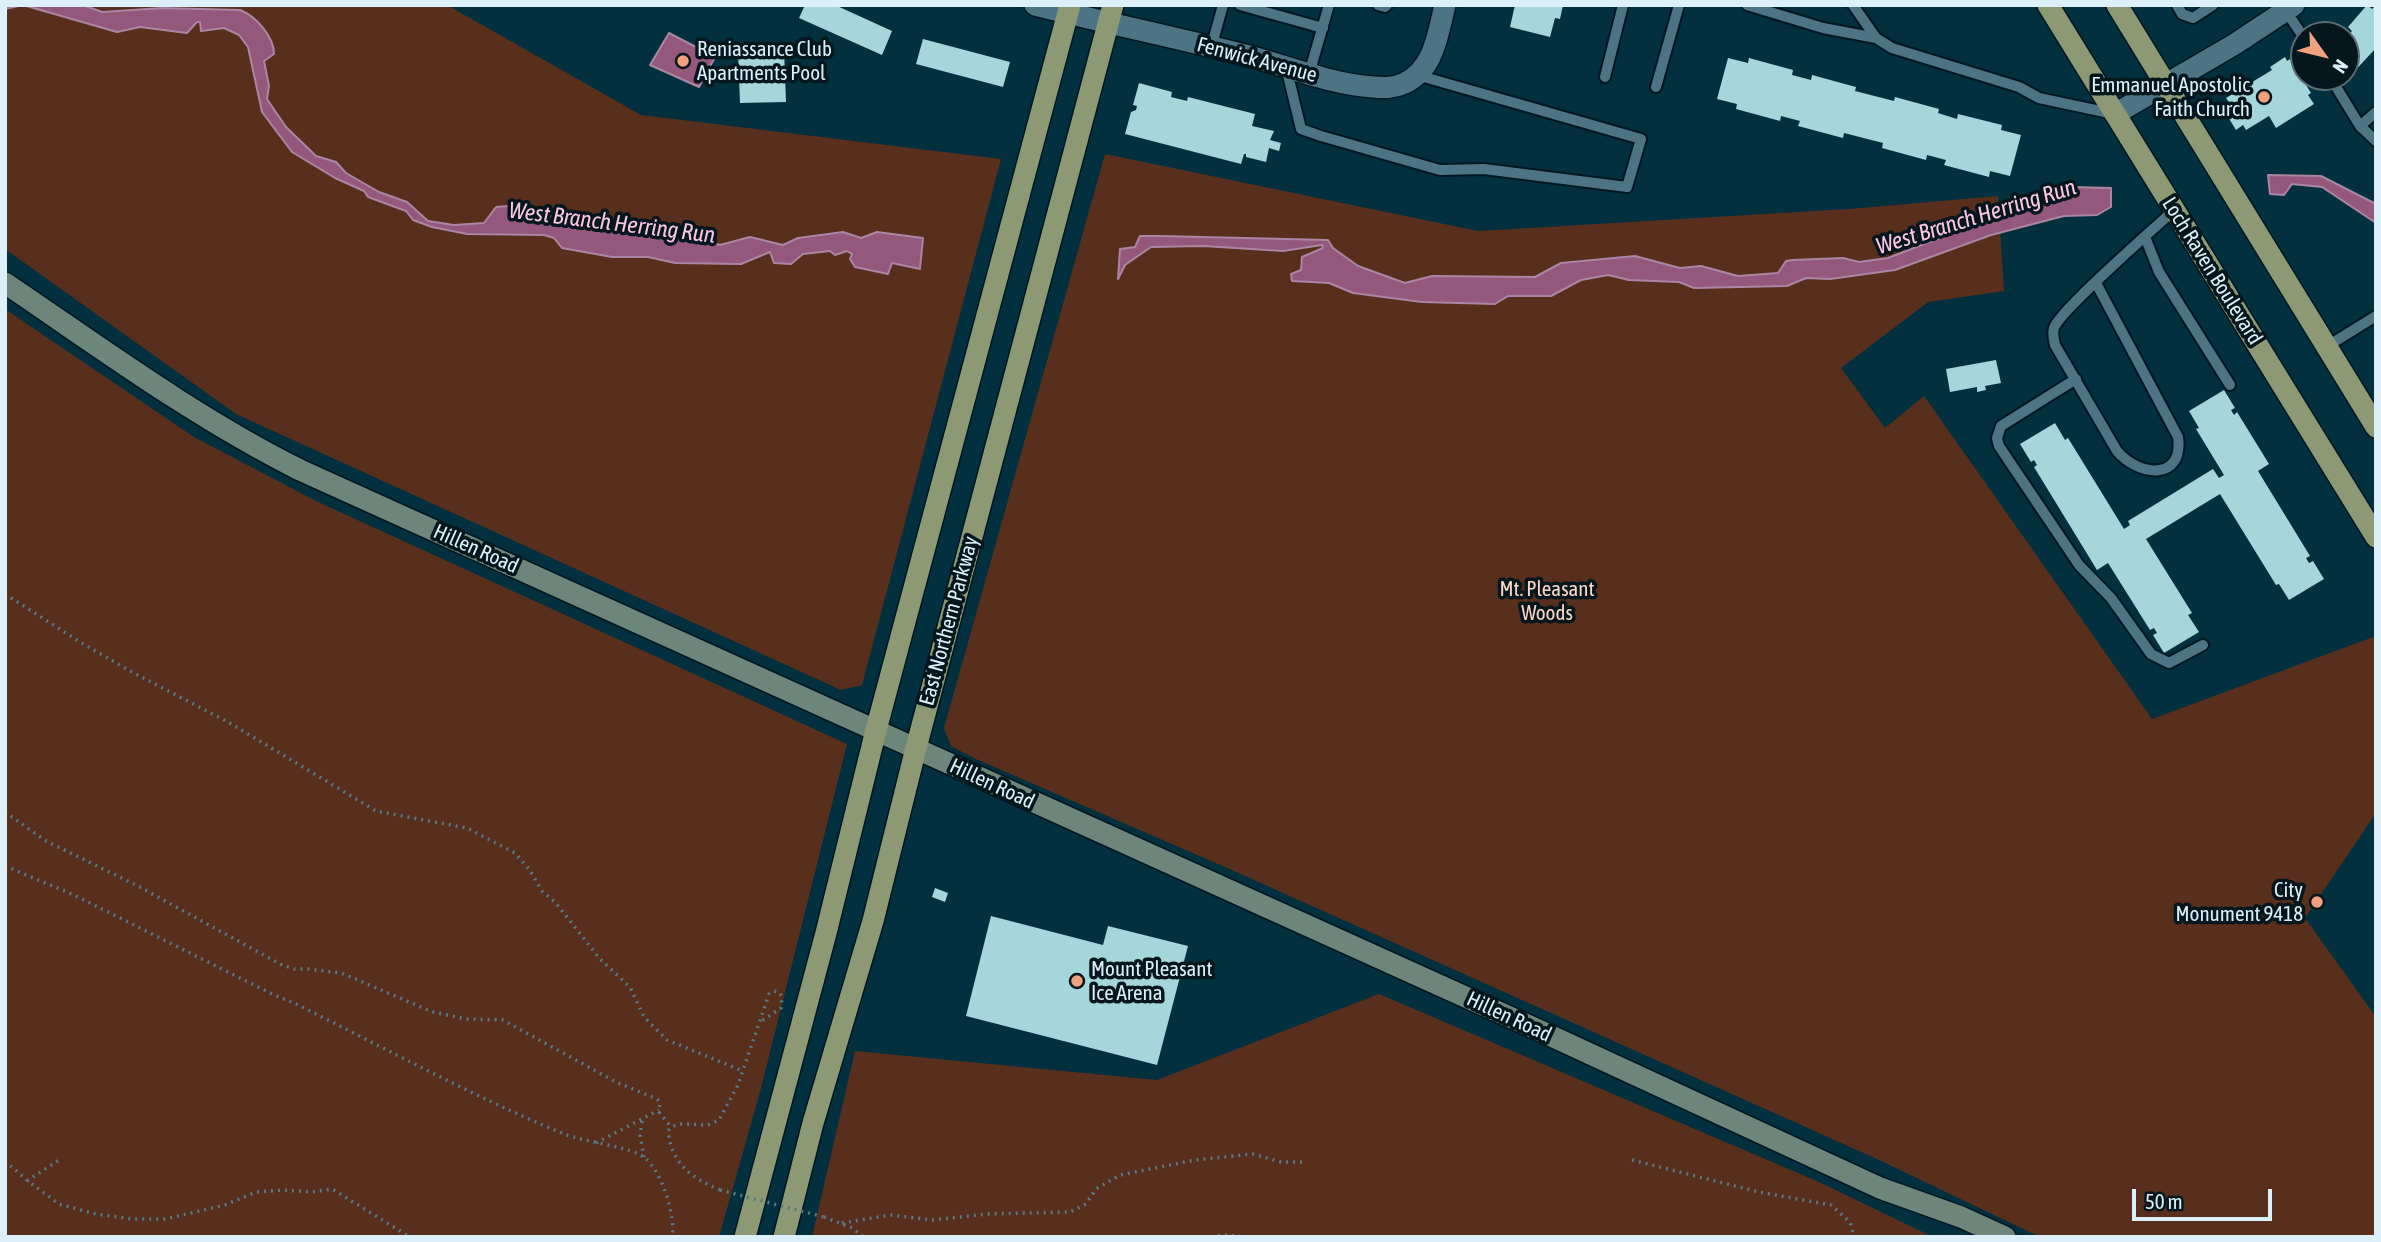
<!DOCTYPE html>
<style>
body{margin:0}
#map{position:relative;width:2381px;height:1242px;overflow:hidden;background:#03303e;font-family:"Asap Condensed",sans-serif}
canvas{display:block}
.frame{position:absolute;inset:0;border:7px solid #dbf0f9;pointer-events:none}
.north{position:absolute;left:2290px;top:21px;width:70px;height:70px;box-sizing:border-box;background:#05161c;border:2px solid #5b6d74;border-radius:50%;rotate:124deg;font-size:19px;font-weight:700;line-height:28px;text-align:center;color:#dbf0f9}
.north::after{content:'';display:block;margin:auto;width:24px;height:32px;background:#f2a17e;clip-path:polygon(50% 0,100% 100%,50% 72%,0 100%)}
.scale{position:absolute;left:2132px;top:1189px;width:140px;height:32px;box-sizing:border-box;border:4px solid #dbf0f9;border-top:0;padding-left:9px;font-size:21px;line-height:24px;white-space:nowrap;color:#dbf0f9;-webkit-text-stroke:5px #05161c;paint-order:stroke}
</style>
<div id="map">
<canvas width="2381" height="1242"></canvas>
<div class="frame"></div>
<div class="north">N</div>
<div class="scale">50 m</div>
</div>
<script>
const ctx = document.querySelector('canvas').getContext('2d');
ctx.lineJoin = 'round';
function paint(path, color) { ctx.fillStyle = color; ctx.fill(path, 'evenodd'); }
function strokePath(path, color, width, dash) { ctx.strokeStyle = color; ctx.lineWidth = width; ctx.lineCap = dash ? 'butt' : 'round'; ctx.setLineDash(dash || []); ctx.stroke(path); }
function label(font, color, halo, rows, align = 'center') {
  ctx.font = font + ' "Asap Condensed",sans-serif'; ctx.lineWidth = 7; ctx.setLineDash([]); ctx.textBaseline = 'middle'; ctx.strokeStyle = halo; ctx.fillStyle = color; for (const [text, x, y, turn = 0] of rows) {
    ctx.save(); ctx.translate(x, y); ctx.rotate((+turn || 0) * Math.PI / 180); ctx.textAlign = isNaN(turn) ? turn : align; if (halo) ctx.strokeText(text, 0, 0); ctx.fillText(text, 0, 0); ctx.restore();
  }
}
paint(new Path2D(`
 M5 5H447L641 115 1001 159 862 685 841 690 236 414 5 249Z
 M1105 154 1478 231 1849 209 1998 196 2004 291 1928 302 1841 368 1885 428 1924 396 2152 719 2376 636V813L2305 918 2376 1017V1237H2040L1877 1159 1225 867 976 759 951 746 944 728Z
 M5 309 194 437 316 501 847 744 760 1092 719 1237H5Z
 M1379 994 1819 1182 1933 1237H812L855 1051 1157 1080Z`), '#582f1d');
const water = new Path2D(`
 M5 5H83L102 12 162 8 240 10C256 16 274 37 274 54L264 61 269 86 267 99 286 127 316 156 336 162 346 173 379 192 407 202 428 221 454 225 484 223 496 207 507 206 571 219 595 228 626 231 677 230 720 245 750 237 783 245 798 238 843 232 861 238 877 232 923 238 920 269 892 263 888 274 855 267 850 259 852 254 847 251 835 255 830 251 803 254 791 264 774 263 770 252 741 264 675 263 648 257H612L562 248 554 238 544 235 467 234 432 227 413 220 406 211 368 197 364 191 335 178 292 152 262 112 248 47 239 35 224 28 201 31 200 22H197L187 33 140 27 117 32 23 5 5 9Z
 M669 33 715 57 699 87 650 65Z
 M2268 175 2321 176 2376 204V223L2322 187 2292 184 2284 195 2270 194Z
 M2071 187 2111 188V207L2097 215 2064 216 1991 235 1895 270 1830 279 1806 278 1787 286 1694 288 1679 282 1629 280 1608 275 1581 280 1551 296H1508L1495 304 1422 302 1353 293 1329 283 1292 281 1291 274 1301 270 1302 257 1323 248 1322 245 1283 251 1203 246 1151 247 1125 265 1118 279 1120 249 1135 247 1140 236H1161L1328 240 1333 248 1358 266 1405 283 1432 276 1535 277 1561 263 1635 256 1680 268 1701 266 1738 276 1778 273 1786 261 1792 260 1843 258 1859 262 1888 258 2010 211C2013 211 2049 203 2053 201 2059 198 2065 191 2071 187Z`);
paint(water, '#95587d');
strokePath(water, '#aa86a2', 2);
paint(new Path2D(`
 M805 5H835L892 31 882 55 799 18Z
 M1515 5H1563L1560 19 1555 18 1550 37 1510 27Z
 M2367 5 2372 9 2376 5V48L2350 76 2346 72V35H2340L2346 29 2350 33 2352 31 2348 27Z
 M923 39 1010 62 1003 87 916 64Z
 M773 47V50H784L786 102 740 103 738 51H764V48Z
 M2285 57 2287 61 2290 59 2311 93 2308 95 2314 104 2276 128 2269 116 2246 130 2243 125 2236 130 2222 107 2229 102 2226 98 2272 70 2270 67Z
 M1728 58 1748 63 1749 58 1793 70 1792 75 1811 80 1812 75 1856 87 1855 91 1894 101 1895 97 1939 109 1938 113 1957 119 1958 114 2002 125 2001 130 2021 135 2010 176 1990 171 1989 177 1944 165 1946 160 1927 155 1926 160 1882 148 1883 143 1844 133 1843 138 1798 126 1800 121 1781 116 1780 121 1736 109 1737 104 1717 99Z
 M1139 83 1172 92 1171 97 1187 101 1188 97 1255 114 1252 126 1274 131 1270 140 1281 143 1279 151 1269 148 1266 162 1246 157V154H1244L1241 164 1125 134 1131 112 1136 110 1137 106 1133 105Z
 M1996 360 2001 383 1985 386 1986 390 1977 392V387L1950 392 1946 369Z
 M2224 390 2235 408 2231 410 2234 415 2237 412 2269 464 2258 471 2310 556 2306 558 2309 563 2313 561 2324 579 2289 600 2279 584 2276 585 2220 494 2146 539 2192 613 2188 615 2199 632 2164 653 2153 635 2157 633 2154 628 2150 630 2108 563 2097 570 2034 467 2037 465 2034 460 2031 462 2020 444 2055 423 2065 440 2068 438 2124 529 2130 525 2128 521 2213 469 2219 478 2224 475 2196 429 2199 428 2189 411Z
 M935 888 948 893 945 902 932 897Z
 M991 916 1103 945 1108 926 1188 946 1157 1065 966 1016Z`), '#a5d6db');
const lane = new Path2D(`
 M1240 5 1323 28
 M1378 5 1385 7 1387 5
 M1747 5 1823 28 1876 38
 M1853 5 1876 38 1892 48 2019 87 2039 98 2114 114
 M2177 5 2182 14 2193 18 2213 5
 M2284 8 2304 38
 M1211 48 1223 5
 M1286 67 1301 129 1321 136 1440 170 1484 169 1627 187 1641 139 1417 75
 M1309 74 1329 5
 M1605 77 1623 5
 M2330 77 2360 126 2376 141
 M1656 87 1679 5
 M2360 126 2376 112
 M2145 237 2159 272 2230 385
 M2096 283 2178 437C2184 481 2139 477 2117 451L2055 345C2054 340 2052 333 2054 328 2060 310 2155 228 2175 209
 M2326 347 2376 316
 M2076 379 2001 426 1997 438 1999 446 2079 565 2111 598 2151 654 2169 663 2203 645`);
const street = new Path2D(`
 M1035 5C1106 23 1178 38 1249 56 1290 67 1330 84 1373 87 1385 88 1394 88 1405 83 1434 69 1438 34 1445 5
 M2115 114 2235 44 2294 5`);
const secondary = new Path2D(`
 M5 283C101 348 196 418 300 470L1534 1028 1880 1188 1961 1217 2005 1237`);
const primary = new Path2D(`
 M2048 5 2376 537
 M2117 5 2376 427
 M745 1237 826 933 876 730 1070 5
 M784 1237 813 1123 873 921 916 748 1113 5`);
strokePath(lane, '#001721', 14);
strokePath(street, '#001721', 24);
strokePath(secondary, '#001721', 24);
strokePath(primary, '#001721', 24);
strokePath(new Path2D(`
 M5 594 80 642 132 672 228 722 376 811 467 828 515 853 529 869 542 891 555 902 600 959 630 987 644 1017 667 1040 743 1071
 M5 812 46 841 138 886 280 964 294 969H309L341 973 433 1012 466 1019 503 1020 616 1082 657 1099 660 1102 659 1112 671 1127
 M5 866 74 895 272 994 296 1004C385 1048 472 1096 564 1134 584 1142 633 1147 645 1158 662 1172 676 1216 672 1237
 M642 1121 640 1135 644 1157
 M596 1143 659 1110
 M1632 1160 1759 1192 1831 1205 1850 1222 1854 1237
 M5 1161 29 1182 59 1204 96 1214 132 1219H165L225 1205 256 1192 283 1190 312 1192 332 1189 410 1237
 M27 1181 62 1158
 M720 1190C692 1178 672 1165 668 1131L671 1127 679 1124 708 1125 719 1120 738 1085 769 994 774 991 779 992 782 997 781 1008 760 1022
 M824 1217 852 1228 864 1237
 M842 1223 891 1215 932 1220 987 1214 1070 1212 1086 1204 1096 1189 1120 1175 1195 1160 1253 1154 1281 1162H1307
 M1211 1237 1224 1235 1248 1237`), '#577a86', 3.5, [2, 5]);
strokePath(lane, '#4c7484', 10);
strokePath(street, '#4c7484', 21);
strokePath(secondary, '#6c867c', 21);
strokePath(primary, '#8d9974', 21);
strokePath(new Path2D(`
 M720 1190 824 1217`), '#577a86', 3.5, [2, 5]);
for (const [x, y, r, color] of [
 [683,61,7,"#f2a17e"],
 [2264,97,7,"#f2a17e"],
 [2317,902,7,"#f2a17e"],
 [1077,981,7,"#f2a17e"]
]) { const dot = new Path2D(); dot.arc(x, y, r, 0, 2 * Math.PI); ctx.fillStyle = color; ctx.fill(dot); strokePath(dot, '#05161c', 2.5); }
label('21px', '#dbf0f9', '#05161c', [
 ["Reniassance Club",697,49],
 ["Apartments Pool",697,73],
 ["Emmanuel Apostolic",2250,85,"right"],
 ["Faith Church",2250,109,"right"],
 ["City",2303,890,"right"],
 ["Monument 9418",2303,914,"right"],
 ["Mount Pleasant",1091,969],
 ["Ice Arena",1091,993]
], 'left');
label('21px', '#dbf0f9', '#05161c', [
 ["Fenwick Avenue",1257,60,15],
 ["Loch Raven Boulevard",2212,271,58],
 ["Hillen Road",476,549,24],
 ["East Northern Parkway",949,621,-75],
 ["Hillen Road",992,784,25],
 ["Hillen Road",1509,1017,25]
]);
label('21px', '#fed6c6', '#05161c', [
 ["Mt. Pleasant",1547,589],
 ["Woods",1547,613]
]);
label('italic 23px', '#fdc6e6', '#05161c', [
 ["West Branch Herring Run",1976,217,-17],
 ["West Branch Herring Run",612,223,7]
]);
</script>
